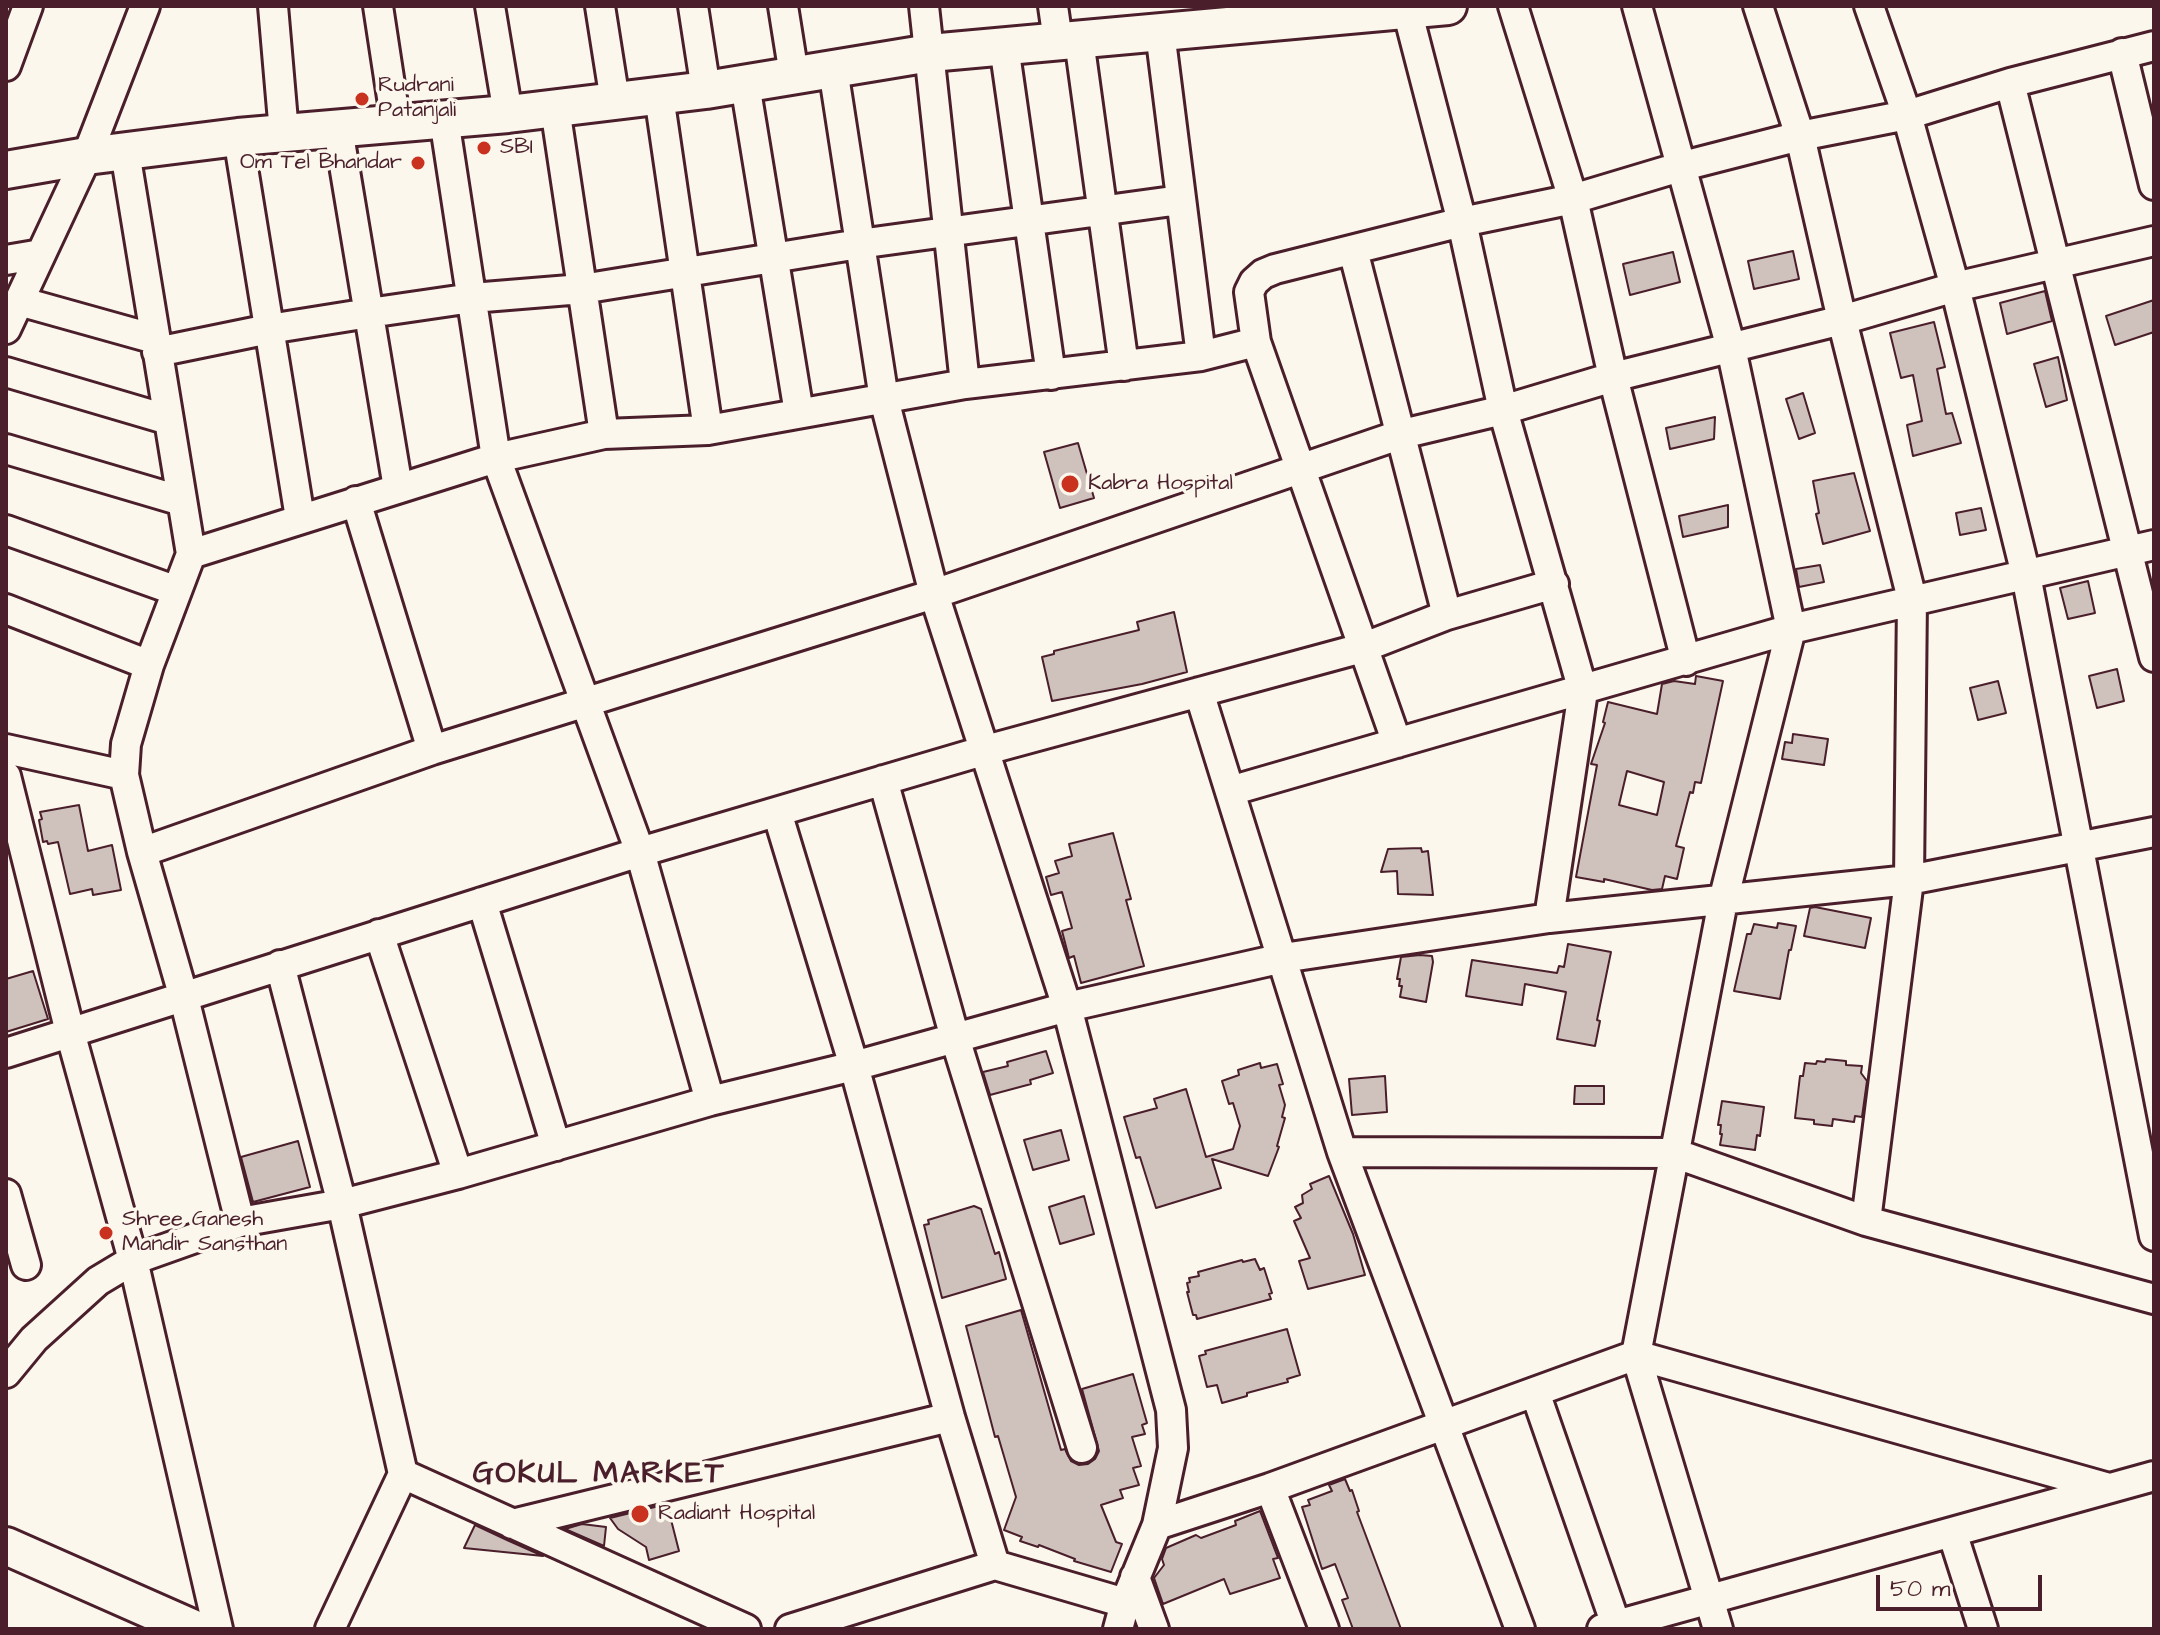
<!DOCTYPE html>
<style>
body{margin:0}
#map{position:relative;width:2160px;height:1635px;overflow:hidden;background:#fbf7ec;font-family:"Architects Daughter",sans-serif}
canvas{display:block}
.frame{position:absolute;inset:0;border:8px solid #4a1f2b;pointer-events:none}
.scale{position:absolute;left:1876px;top:1575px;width:166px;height:36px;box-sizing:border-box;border:4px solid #4a1f2b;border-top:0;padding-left:10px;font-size:24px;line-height:28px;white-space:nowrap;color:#4a1f2b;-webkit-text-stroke:6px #fbf7ec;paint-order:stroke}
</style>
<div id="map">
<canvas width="2160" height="1635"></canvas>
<div class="frame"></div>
<div class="scale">50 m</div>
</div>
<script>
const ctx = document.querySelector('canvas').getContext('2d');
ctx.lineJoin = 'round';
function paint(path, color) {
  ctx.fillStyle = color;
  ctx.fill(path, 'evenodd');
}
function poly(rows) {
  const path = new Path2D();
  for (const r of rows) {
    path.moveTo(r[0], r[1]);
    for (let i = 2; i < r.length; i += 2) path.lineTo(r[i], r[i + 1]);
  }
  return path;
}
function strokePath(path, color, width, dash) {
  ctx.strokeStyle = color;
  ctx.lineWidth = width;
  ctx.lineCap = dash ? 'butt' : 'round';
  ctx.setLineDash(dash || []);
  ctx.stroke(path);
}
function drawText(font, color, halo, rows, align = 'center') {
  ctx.font = font + ' "Architects Daughter",sans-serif';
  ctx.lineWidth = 7;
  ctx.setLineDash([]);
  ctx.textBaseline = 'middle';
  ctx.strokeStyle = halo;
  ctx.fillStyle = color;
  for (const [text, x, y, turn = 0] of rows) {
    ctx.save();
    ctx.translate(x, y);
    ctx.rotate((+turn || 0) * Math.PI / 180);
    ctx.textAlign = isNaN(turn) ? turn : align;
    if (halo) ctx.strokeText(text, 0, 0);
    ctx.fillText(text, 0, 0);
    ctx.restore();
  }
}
const building = poly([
 [1793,251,1799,279,1754,289,1748,261,1793,251],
 [1673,252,1680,282,1630,295,1623,264,1673,252],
 [2045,291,2052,321,2007,334,2000,303,2045,291],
 [2154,300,2154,332,2115,345,2106,316,2154,300],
 [1934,322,1945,367,1937,369,1946,414,1952,413,1961,443,1913,456,1907,425,1922,421,1913,375,1901,378,1890,333,1934,322],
 [2058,357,2067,400,2046,407,2034,364,2058,357],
 [1803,393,1815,433,1799,439,1786,399,1803,393],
 [1715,417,1714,439,1670,449,1666,428,1715,417],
 [1078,443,1094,498,1060,508,1044,452,1078,443],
 [1854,473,1870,531,1823,544,1816,514,1819,513,1813,481,1854,473],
 [1728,505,1728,527,1683,537,1679,516,1728,505],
 [1981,508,1986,530,1960,535,1956,513,1981,508],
 [1820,565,1824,582,1799,587,1796,569,1820,565],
 [2088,581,2095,613,2068,619,2060,588,2088,581],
 [1174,612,1187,672,1142,684,1052,701,1042,657,1054,654,1054,651,1139,630,1137,622,1174,612],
 [2117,669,2124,701,2097,708,2089,676,2117,669],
 [1696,676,1723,681,1701,783,1695,782,1693,793,1690,792,1676,846,1684,848,1677,879,1665,876,1662,889,1652,890,1604,879,1604,882,1576,877,1597,765,1591,764,1605,723,1603,722,1608,702,1657,714,1662,684,1674,681,1695,684,1696,676],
 [1627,771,1664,782,1657,815,1619,805,1627,771],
 [1998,681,2006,713,1978,720,1970,688,1998,681],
 [1793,734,1828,739,1824,765,1782,759,1785,742,1792,743,1793,734],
 [79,805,88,851,112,845,121,890,93,895,92,889,70,894,58,842,48,844,47,841,43,842,39,820,42,819,40,812,79,805],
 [1113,833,1131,899,1126,900,1144,966,1081,983,1074,956,1069,958,1062,931,1072,928,1062,892,1051,895,1046,877,1059,873,1055,861,1072,856,1069,844,1113,833],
 [1421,848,1422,852,1428,851,1433,895,1398,894,1397,871,1381,872,1388,849,1421,848],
 [1815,907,1871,918,1865,948,1804,936,1810,908,1815,907],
 [1778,923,1796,926,1791,950,1789,950,1780,999,1734,991,1747,934,1751,934,1754,924,1777,928,1778,923],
 [1568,944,1611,952,1597,1020,1600,1021,1595,1046,1557,1039,1566,992,1525,984,1522,1005,1466,996,1472,960,1557,973,1559,966,1564,967,1568,944],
 [1420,955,1432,956,1433,962,1426,1002,1400,997,1402,986,1399,986,1400,979,1397,979,1401,957,1420,955],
 [33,971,48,1019,6,1032,6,979,33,971],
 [1046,1051,1053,1073,1030,1080,1031,1084,990,1095,983,1072,1008,1066,1007,1062,1046,1051],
 [1826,1059,1846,1061,1846,1065,1862,1066,1861,1073,1867,1081,1862,1117,1855,1116,1854,1122,1833,1119,1832,1126,1814,1124,1814,1120,1795,1118,1800,1076,1803,1076,1805,1063,1816,1064,1817,1061,1825,1062,1826,1059],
 [1260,1063,1261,1068,1277,1064,1283,1084,1279,1085,1285,1105,1282,1117,1285,1118,1277,1146,1279,1147,1268,1176,1212,1159,1221,1188,1156,1208,1140,1157,1136,1158,1124,1117,1157,1108,1154,1099,1186,1089,1206,1157,1233,1149,1240,1126,1233,1103,1229,1104,1222,1081,1239,1075,1238,1070,1260,1063],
 [1385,1076,1387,1112,1352,1115,1349,1079,1385,1076],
 [1575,1086,1604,1086,1604,1104,1574,1104,1575,1086],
 [1722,1101,1764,1107,1760,1136,1757,1135,1755,1150,1720,1145,1722,1134,1720,1134,1721,1125,1718,1125,1722,1101],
 [1061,1130,1069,1160,1033,1170,1024,1140,1061,1130],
 [298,1141,310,1187,253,1202,241,1157,298,1141],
 [1329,1176,1353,1234,1365,1275,1308,1289,1299,1261,1310,1258,1294,1221,1301,1218,1295,1207,1303,1203,1302,1195,1312,1189,1310,1184,1329,1176],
 [1084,1196,1094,1234,1060,1244,1049,1207,1084,1196],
 [974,1206,981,1209,995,1254,999,1252,1006,1279,942,1298,924,1225,929,1224,928,1220,974,1206],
 [1255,1259,1260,1270,1264,1268,1272,1293,1269,1294,1271,1299,1197,1319,1196,1315,1193,1315,1187,1292,1189,1292,1187,1283,1190,1282,1189,1278,1199,1276,1198,1272,1242,1260,1243,1262,1255,1259],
 [1021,1310,1061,1450,1065,1449,1071,1461,1079,1465,1088,1464,1095,1459,1099,1451,1082,1389,1133,1374,1147,1423,1142,1425,1145,1434,1132,1437,1141,1466,1133,1468,1139,1485,1120,1490,1123,1498,1101,1505,1116,1542,1122,1544,1111,1572,1074,1561,1075,1559,1039,1545,1038,1547,1020,1541,1022,1537,1004,1530,1016,1497,998,1436,995,1437,966,1326,1021,1310],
 [1287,1329,1300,1375,1287,1379,1288,1382,1247,1393,1247,1396,1222,1403,1217,1385,1207,1387,1199,1356,1206,1354,1205,1351,1287,1329],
 [1345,1479,1350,1491,1352,1490,1359,1511,1357,1512,1401,1629,1353,1629,1342,1600,1348,1598,1335,1564,1322,1569,1302,1507,1310,1505,1308,1500,1332,1491,1329,1485,1345,1479],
 [667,1504,679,1551,649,1560,646,1547,618,1529,610,1518,667,1504],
 [1260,1511,1278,1558,1273,1559,1280,1578,1230,1594,1224,1579,1163,1604,1154,1578,1164,1565,1162,1559,1166,1548,1196,1535,1201,1538,1236,1525,1235,1521,1260,1511],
 [582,1524,606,1527,604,1546,565,1529,582,1524],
 [475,1525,507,1540,543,1556,464,1548,475,1525]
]);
paint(building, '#cfc2bc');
strokePath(building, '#4a1f2b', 2);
const minor = poly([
 [273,6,284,133],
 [378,6,396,124],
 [490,6,508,114],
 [600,6,615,101],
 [693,6,706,90],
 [783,6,794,75],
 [924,6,965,384],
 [1053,6,1058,41],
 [1406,6,1462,222,1503,410,1583,691,1549,918],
 [1513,6,1573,199,1613,377,1686,661],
 [1637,6,1731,348,1791,629,1723,901,1636,1355,1718,1629],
 [1758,6,1800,136,1842,320,1912,599,1909,880,1866,1221],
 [1869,6,1907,115,1955,287,2026,575,2154,1236],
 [1160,32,1201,356],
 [1079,40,1124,366],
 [1004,46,1051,375],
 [2122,53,2154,185],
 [6,66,28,6],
 [833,69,884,399,934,594,1067,1007,1171,1410,1173,1448,1157,1525,1125,1603,1118,1629],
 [2010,83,2154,657],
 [745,84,799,413],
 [659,96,708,430],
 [555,108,604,434],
 [444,119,496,458,640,852,710,1101],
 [338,129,398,488],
 [238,137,300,518],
 [125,152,191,554,149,665,126,744,124,775,142,852,184,998,240,1222],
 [1353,250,1447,615],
 [6,260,41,254],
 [19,301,155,339],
 [6,329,87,156,145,6],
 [157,352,269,329,369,313,472,298,582,289,859,244,1180,200],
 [6,372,169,420],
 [6,449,182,501],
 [356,501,432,750],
 [6,530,177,591],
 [191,554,496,458,604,434,708,430,965,384,1201,356,1256,342],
 [6,609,149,665],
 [1199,692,1342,1152,1520,1629],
 [1397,743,1256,342,1249,292,1254,282,1263,274,1275,269,1462,222,1573,199,1683,166,1800,136,1907,115,2010,83,2154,46],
 [6,749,124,775],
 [6,776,70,1032,133,1260,218,1629],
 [883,780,955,1038,1082,1448],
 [1230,791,1791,629,2154,545],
 [777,812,854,1066,950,1417,995,1565],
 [142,852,432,750,934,594,1402,434,1503,410,1613,377,1842,320,1955,287,2154,241],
 [482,902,556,1146],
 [379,934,458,1174],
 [280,965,342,1204,403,1474,330,1629],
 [6,1053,640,852,986,750,1362,648,1447,615,1554,584],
 [1342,1152,1674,1153,1866,1221,2154,1299],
 [6,1194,26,1265],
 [6,1373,34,1339,98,1281,133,1260,240,1222,342,1204,458,1174,710,1101,854,1066,1067,1007,1283,958,1549,918,1909,880,2154,832],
 [1535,1392,1616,1625],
 [403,1474,746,1629],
 [1270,1488,1324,1629],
 [512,1524,950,1417],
 [1157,1525,1270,1488,1636,1355,2109,1488],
 [1952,1532,1983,1629],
 [1135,1577,1154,1629],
 [790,1629,995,1565,1125,1603],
 [1602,1629,2154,1476]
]);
const major = poly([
 [6,170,87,156,238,137,508,114,706,90,930,53,1448,6],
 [6,1546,194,1629]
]);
strokePath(minor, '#4a1f2b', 34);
strokePath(major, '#4a1f2b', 42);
strokePath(minor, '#fbf7ec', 28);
strokePath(major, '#fbf7ec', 36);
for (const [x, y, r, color] of [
 [362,99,8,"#c8321e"],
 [484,148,8,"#c8321e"],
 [418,163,8,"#c8321e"],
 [1070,484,10,"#c8321e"],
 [106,1233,8,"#c8321e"],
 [640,1514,10,"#c8321e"]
]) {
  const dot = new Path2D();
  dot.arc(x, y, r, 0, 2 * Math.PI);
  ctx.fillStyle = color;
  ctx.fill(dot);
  strokePath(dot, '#fbf7ec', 3);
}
drawText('22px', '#4a1f2b', '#fbf7ec', [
 ["Rudrani",378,86],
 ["Patanjali",378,111],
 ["SBI",500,148],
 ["Om Tel Bhandar",402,163,"right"],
 ["Kabra Hospital",1088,484],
 ["Shree Ganesh",122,1220],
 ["Mandir Sansthan",122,1245],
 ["Radiant Hospital",658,1514]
], 'left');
ctx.letterSpacing = '2px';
drawText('bold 30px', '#4a1f2b', '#fbf7ec', [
 ["GOKUL MARKET",599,1476]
]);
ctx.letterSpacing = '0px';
</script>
